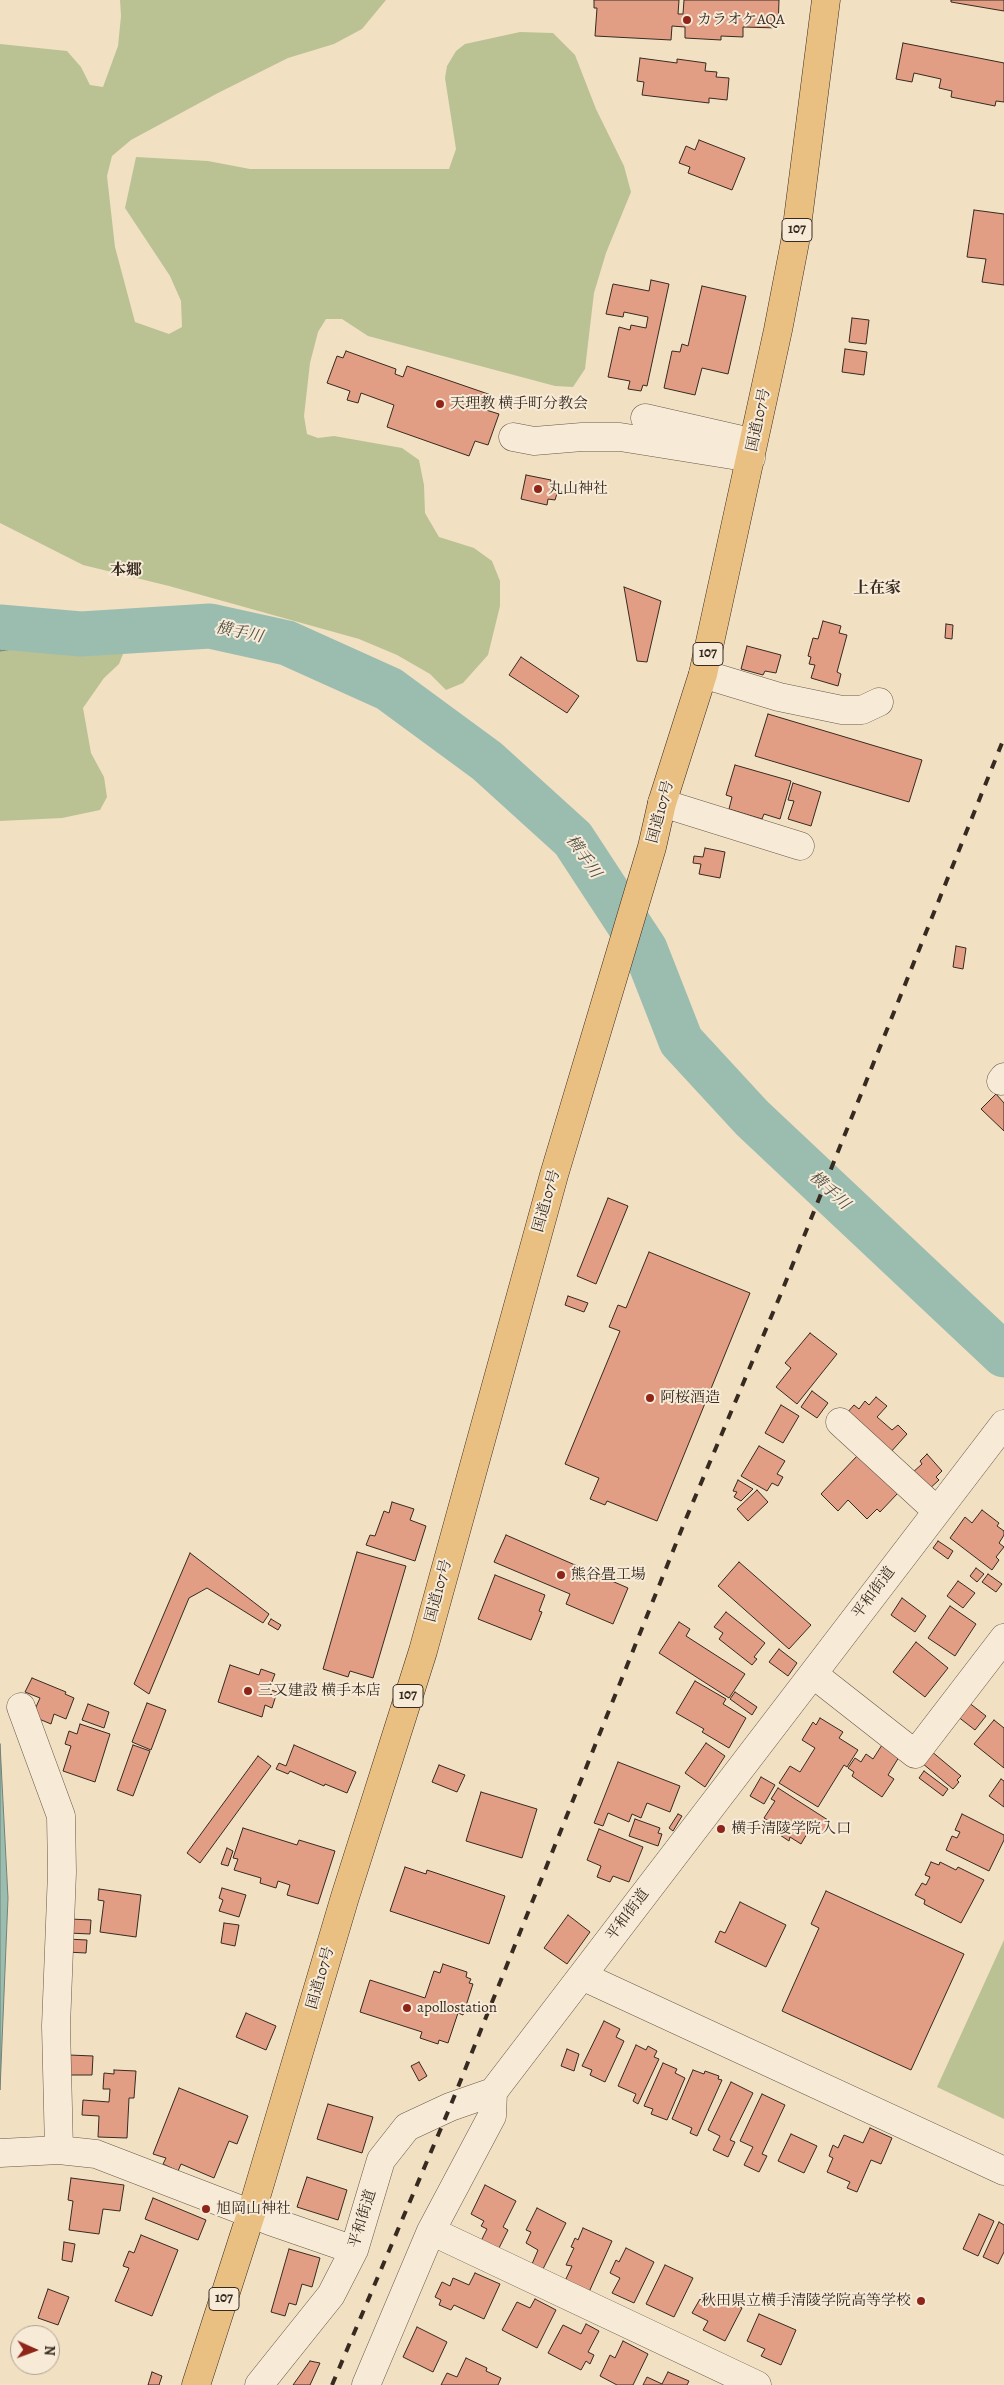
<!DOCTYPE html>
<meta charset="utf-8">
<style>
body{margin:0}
#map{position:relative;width:1004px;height:2385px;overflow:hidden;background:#f2e0c3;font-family:Alegreya,serif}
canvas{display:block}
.north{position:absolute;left:10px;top:2325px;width:50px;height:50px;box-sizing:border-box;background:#f7ebd8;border:1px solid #aa9e8e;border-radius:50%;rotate:92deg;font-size:14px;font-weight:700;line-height:20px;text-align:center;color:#372a20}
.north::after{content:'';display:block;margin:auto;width:18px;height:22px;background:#8f2418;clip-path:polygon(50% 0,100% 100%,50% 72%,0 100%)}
</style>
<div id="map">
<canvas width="1004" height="2385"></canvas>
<div class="north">N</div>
</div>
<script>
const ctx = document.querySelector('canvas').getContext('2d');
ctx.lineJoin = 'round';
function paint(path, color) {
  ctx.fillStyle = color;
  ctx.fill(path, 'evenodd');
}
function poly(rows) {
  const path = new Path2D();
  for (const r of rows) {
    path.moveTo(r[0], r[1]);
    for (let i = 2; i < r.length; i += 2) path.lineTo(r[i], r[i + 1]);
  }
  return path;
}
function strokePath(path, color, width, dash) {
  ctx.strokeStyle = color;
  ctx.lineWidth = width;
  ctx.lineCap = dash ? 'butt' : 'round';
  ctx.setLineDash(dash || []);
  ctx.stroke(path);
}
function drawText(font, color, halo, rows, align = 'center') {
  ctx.font = font + ' Alegreya,"Noto Serif JP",serif';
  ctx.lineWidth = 4;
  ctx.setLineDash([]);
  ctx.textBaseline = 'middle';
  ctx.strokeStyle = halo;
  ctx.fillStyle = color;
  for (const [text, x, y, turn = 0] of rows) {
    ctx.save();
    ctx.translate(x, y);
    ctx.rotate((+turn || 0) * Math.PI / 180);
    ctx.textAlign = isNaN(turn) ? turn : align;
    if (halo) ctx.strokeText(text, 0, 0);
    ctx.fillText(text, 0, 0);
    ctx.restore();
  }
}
paint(poly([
 [120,0,386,0,362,29,334,44,288,58,218,93,131,140,112,156,107,176,115,247,135,322,169,334,182,327,181,301,170,276,125,208,136,157,208,161,250,169,449,169,456,149,445,78,447,66,456,51,465,44,520,32,553,33,575,55,596,109,624,166,631,192,606,253,594,293,585,369,573,387,555,386,368,336,342,319,326,319,318,332,310,363,304,416,307,434,318,438,334,436,402,448,419,460,424,485,425,513,439,537,474,548,492,561,500,581,500,606,488,655,463,683,446,690,430,674,397,655,359,639,169,586,83,565,0,523,0,44,67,51,81,67,90,85,103,87,118,46,121,16],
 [101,646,123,654,119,664,104,678,83,708,91,753,104,777,107,797,100,810,62,818,0,821,0,651,18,648],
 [1004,1940,1004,2119,937,2087]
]), '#bac294');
const water = poly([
 [0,612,14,621,41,622,100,619,101,646,18,648,0,651,0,612],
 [0,1744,8,1898,0,2090,0,1744]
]);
paint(water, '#9bbdb0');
strokePath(water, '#738276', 1);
strokePath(poly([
 [0,627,81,634,210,626,287,643,389,689,487,761,573,839,645,949,681,1041,752,1118,1004,1355]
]), '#9bbdb0', 45);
const building = poly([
 [594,0,679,0,678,14,683,14,684,0,779,0,778,28,743,27,743,37,721,36,721,40,685,38,685,27,672,26,671,40,595,36,597,8,594,8,594,0],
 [951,0,1004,0,1004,11,951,2,951,0],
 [903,43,1004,63,1004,102,996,101,995,106,951,97,952,91,939,88,941,79,914,73,912,82,896,79,903,43],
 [640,58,677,63,677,59,706,63,705,71,717,72,716,77,729,78,727,100,709,98,709,103,642,95,644,82,637,81,640,58],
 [699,140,745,158,732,190,688,173,690,167,679,163,686,146,695,150,699,140],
 [974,210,1004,214,1004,285,982,282,986,259,967,257,974,210],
 [651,280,669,284,647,386,643,385,641,391,628,389,630,381,608,377,619,327,630,330,631,325,646,328,648,317,624,312,623,317,606,314,613,284,649,291,651,280],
 [702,286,746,296,728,374,702,368,695,395,664,388,672,351,680,352,682,344,688,346,702,286],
 [852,318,869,320,866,344,849,342,852,318],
 [845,349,867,352,864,375,842,372,845,349],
 [346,351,396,369,395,374,403,377,407,366,491,395,486,410,499,414,488,445,475,441,469,456,387,427,394,405,361,393,358,403,347,400,350,391,327,383,337,356,343,358,346,351],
 [526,475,551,480,549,488,558,490,555,500,548,499,547,505,521,499,526,475],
 [624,587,661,601,647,662,637,661,624,587],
 [823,621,841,626,839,633,847,635,837,672,841,674,838,686,811,678,815,665,809,664,811,657,808,656,813,638,818,639,823,621],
 [946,624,953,625,952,639,945,638,946,624],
 [747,646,781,655,776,673,765,671,763,675,741,669,747,646],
 [521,657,579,696,567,713,509,675,521,657],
 [768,714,922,760,909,802,755,756,768,714],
 [735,765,791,781,780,819,764,814,762,819,729,809,732,797,726,795,735,765],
 [793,783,821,792,811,826,788,819,794,801,788,800,793,783],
 [705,848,725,852,720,878,699,874,701,864,693,863,694,856,703,857,705,848],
 [956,946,966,948,963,969,953,967,956,946],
 [996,1094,1004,1103,1004,1131,981,1109,996,1094],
 [608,1198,628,1206,596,1284,577,1276,608,1198],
 [649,1252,750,1293,657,1521,607,1501,605,1505,590,1499,599,1478,565,1464,620,1331,609,1327,618,1305,626,1308,649,1252],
 [568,1296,588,1303,584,1312,565,1305,568,1296],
 [810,1333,837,1354,797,1404,776,1387,791,1368,785,1363,810,1333],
 [812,1391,828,1403,817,1418,801,1407,812,1391],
 [876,1397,887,1406,877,1417,892,1430,898,1425,907,1434,889,1454,846,1414,854,1405,859,1409,865,1401,869,1405,876,1397],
 [781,1405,799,1416,783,1443,765,1433,781,1405],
 [759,1446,785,1461,777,1474,783,1477,778,1486,772,1483,767,1491,741,1476,759,1446],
 [927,1454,942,1471,936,1477,939,1480,927,1491,912,1473,922,1464,920,1461,927,1454],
 [858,1455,898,1493,880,1512,877,1509,867,1519,848,1500,838,1511,821,1494,858,1455],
 [738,1480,753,1489,741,1501,734,1497,737,1492,733,1491,738,1480],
 [757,1490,768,1502,748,1521,737,1509,757,1490],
 [392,1502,414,1509,410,1520,426,1526,415,1561,366,1545,370,1535,375,1536,384,1511,389,1513,392,1502],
 [982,1510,999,1523,997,1526,1004,1531,1004,1535,999,1543,1004,1547,996,1557,999,1560,992,1570,950,1538,965,1517,972,1523,982,1510],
 [506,1535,628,1588,613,1624,566,1604,570,1594,494,1562,506,1535],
 [938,1541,953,1551,948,1559,933,1548,938,1541],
 [357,1552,406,1566,373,1678,350,1671,348,1677,323,1669,357,1552],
 [190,1553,269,1614,263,1623,207,1588,189,1598,149,1694,134,1684,190,1553],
 [739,1562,811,1625,789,1649,718,1586,739,1562],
 [976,1568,984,1574,977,1582,970,1576,976,1568],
 [988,1574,1002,1584,996,1592,982,1582,988,1574],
 [495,1575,545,1595,539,1611,542,1612,531,1640,478,1619,495,1575],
 [958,1581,975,1593,963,1608,947,1596,958,1581],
 [902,1598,926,1616,915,1632,891,1615,902,1598],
 [950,1606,976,1624,955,1656,928,1638,950,1606],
 [726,1612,765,1643,754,1657,757,1659,752,1665,719,1639,723,1633,714,1627,726,1612],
 [271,1619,281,1625,278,1630,268,1624,271,1619],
 [679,1622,690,1629,686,1636,745,1674,729,1698,659,1653,679,1622],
 [916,1642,948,1668,925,1697,893,1672,916,1642],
 [779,1649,797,1663,788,1676,769,1662,779,1649],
 [230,1665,259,1675,261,1669,275,1674,269,1689,277,1692,272,1708,265,1705,262,1717,218,1702,230,1665],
 [32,1678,66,1692,65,1694,74,1698,66,1719,54,1714,51,1724,32,1716,40,1698,25,1692,32,1678],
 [695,1681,726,1699,723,1704,746,1718,729,1748,702,1732,704,1729,676,1713,695,1681],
 [735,1692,757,1707,752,1715,730,1699,735,1692],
 [968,1702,986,1716,975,1730,957,1716,968,1702],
 [147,1703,166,1710,151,1750,132,1742,147,1703],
 [88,1704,109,1712,104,1728,82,1720,88,1704],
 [820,1718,843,1732,839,1738,858,1750,847,1767,844,1765,818,1807,779,1783,790,1766,800,1772,815,1748,802,1740,813,1722,816,1725,820,1718],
 [994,1720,1004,1728,1004,1768,974,1744,994,1720],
 [80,1724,110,1734,95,1782,63,1771,71,1746,65,1744,69,1731,77,1734,80,1724],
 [706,1743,725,1756,705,1787,685,1773,706,1743],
 [133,1745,150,1751,133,1796,117,1790,133,1745],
 [294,1745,356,1772,347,1793,325,1784,324,1786,290,1771,288,1774,276,1769,279,1763,286,1766,294,1745],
 [882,1745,899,1757,888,1775,894,1779,882,1797,852,1776,854,1772,848,1768,855,1758,861,1762,866,1754,873,1759,882,1745],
 [931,1751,961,1776,957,1780,959,1782,953,1789,922,1763,931,1751],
 [258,1756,271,1766,200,1863,187,1853,258,1756],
 [618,1762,680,1786,670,1812,647,1803,641,1818,632,1814,629,1822,608,1813,603,1826,594,1823,618,1762],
 [439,1765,465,1775,457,1792,432,1782,439,1765],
 [924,1771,948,1789,943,1796,919,1778,924,1771],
 [761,1777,775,1785,764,1804,750,1796,761,1777],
 [1001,1779,1004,1781,1004,1807,989,1796,1001,1779],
 [778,1788,831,1822,823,1834,811,1827,801,1844,790,1837,789,1841,774,1831,776,1827,764,1818,775,1801,771,1799,778,1788],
 [481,1792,537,1809,522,1858,466,1841,481,1792],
 [678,1814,682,1816,673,1831,669,1828,678,1814],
 [962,1814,1004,1835,1004,1840,989,1871,946,1850,952,1836,957,1838,960,1832,955,1830,962,1814],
 [635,1819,660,1828,658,1833,662,1834,658,1846,629,1836,635,1819],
 [243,1828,297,1845,299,1840,335,1851,318,1904,287,1895,290,1885,278,1881,276,1888,260,1883,261,1878,234,1870,238,1859,233,1858,243,1828],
 [599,1829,643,1847,629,1882,613,1876,610,1882,597,1877,601,1866,587,1860,599,1829],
 [227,1848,233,1851,228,1866,221,1864,227,1848],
 [931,1862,939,1865,940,1862,956,1870,958,1867,984,1880,961,1923,924,1904,925,1900,915,1895,922,1883,926,1885,930,1877,925,1875,931,1862],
 [405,1867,426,1874,427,1870,505,1896,489,1944,390,1911,405,1867],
 [222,1888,246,1895,239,1917,219,1911,223,1900,219,1898,222,1888],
 [99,1889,141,1895,136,1937,100,1932,104,1901,98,1900,99,1889],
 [826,1891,964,1954,911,2070,782,2011,819,1928,811,1924,826,1891],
 [740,1902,786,1925,766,1967,715,1942,720,1931,725,1933,740,1902],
 [568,1915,590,1932,567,1964,544,1948,568,1915],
 [70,1919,91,1920,90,1934,69,1933,70,1919],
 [224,1923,239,1925,235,1946,221,1943,224,1923],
 [67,1939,87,1940,86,1953,66,1952,67,1939],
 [443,1964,467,1972,466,1977,471,1979,469,1983,473,1984,463,2015,458,2013,448,2043,439,2040,438,2044,420,2038,422,2032,360,2012,370,1980,425,1998,434,1971,440,1973,443,1964],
 [246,2013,276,2026,266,2050,236,2037,246,2013],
 [604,2021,620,2029,616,2037,624,2041,605,2082,590,2075,592,2070,582,2066,604,2021],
 [636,2045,646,2050,648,2046,657,2051,654,2057,659,2059,638,2104,633,2101,636,2094,618,2086,636,2045],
 [567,2049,579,2054,574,2071,561,2066,567,2049],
 [69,2055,93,2056,92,2075,68,2075,69,2055],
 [419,2062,427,2076,419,2081,411,2066,419,2062],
 [663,2063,677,2069,675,2073,685,2078,667,2120,651,2114,653,2109,644,2106,663,2063],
 [114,2070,136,2071,134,2098,129,2098,127,2138,98,2137,99,2116,82,2115,83,2100,109,2102,110,2089,103,2089,104,2073,114,2074,114,2070],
 [693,2070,704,2074,705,2071,719,2076,718,2079,722,2080,697,2136,690,2133,692,2128,672,2119,693,2070],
 [731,2082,753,2093,730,2140,735,2142,728,2157,713,2150,720,2136,708,2130,731,2082],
 [179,2088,248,2116,237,2144,229,2141,214,2178,181,2164,178,2171,163,2164,166,2158,153,2154,179,2088],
 [762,2094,785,2105,762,2154,767,2156,759,2172,744,2165,753,2147,740,2141,762,2094],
 [328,2104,373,2117,362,2153,317,2139,328,2104],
 [870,2128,892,2138,881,2164,871,2160,857,2192,847,2188,850,2182,827,2172,833,2158,829,2156,833,2145,838,2148,844,2135,863,2143,870,2128],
 [791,2134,817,2146,804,2173,778,2161,791,2134],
 [307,2177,347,2190,338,2220,297,2207,307,2177],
 [71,2178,124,2185,120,2211,103,2209,99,2234,69,2230,73,2201,68,2200,71,2178],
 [485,2185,516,2201,503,2227,508,2230,498,2250,481,2241,487,2229,481,2226,484,2221,471,2214,485,2185],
 [153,2198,206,2220,198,2240,145,2219,153,2198],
 [537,2208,566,2223,543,2269,532,2264,538,2250,526,2243,531,2232,526,2230,537,2208],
 [979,2214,994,2221,978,2256,963,2249,979,2214],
 [999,2222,1004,2225,1004,2252,998,2264,983,2257,999,2222],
 [583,2228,612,2241,589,2292,565,2281,572,2266,566,2265,574,2248,571,2247,575,2238,578,2240,583,2228],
 [141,2235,178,2250,152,2316,115,2301,129,2268,123,2266,129,2251,134,2253,141,2235],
 [64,2242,75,2244,72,2262,62,2260,64,2242],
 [626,2248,654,2262,634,2303,612,2293,620,2278,610,2273,616,2260,619,2262,626,2248],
 [289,2249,320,2258,312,2287,302,2284,296,2305,289,2303,285,2316,271,2312,289,2249],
 [665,2265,693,2278,674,2317,646,2304,665,2265],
 [475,2273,500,2284,484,2319,454,2305,451,2310,439,2305,441,2300,435,2297,442,2282,450,2286,453,2278,469,2285,475,2273],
 [48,2289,69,2297,58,2325,38,2318,48,2289],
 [711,2293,742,2308,725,2341,703,2330,708,2321,692,2313,700,2299,706,2303,711,2293],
 [535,2299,556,2310,537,2348,502,2330,517,2302,530,2308,535,2299],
 [759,2314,796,2330,781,2365,761,2356,765,2349,747,2341,759,2314],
 [586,2324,599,2331,588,2352,594,2355,590,2364,586,2361,581,2370,548,2353,563,2325,581,2334,586,2324],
 [417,2327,447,2342,433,2372,403,2357,417,2327],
 [623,2341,648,2354,633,2385,617,2385,600,2376,610,2355,615,2358,623,2341],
 [466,2358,487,2368,486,2371,501,2378,498,2385,441,2385,447,2373,457,2377,466,2358],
 [310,2361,320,2363,310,2385,293,2385,310,2361],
 [152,2372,162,2376,159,2385,148,2385,152,2372],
 [668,2372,689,2381,687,2385,643,2385,647,2377,662,2384,668,2372]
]);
paint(building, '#e29e85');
strokePath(building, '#372a20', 1);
const minor = poly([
 [645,418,737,439],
 [513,437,534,441,582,437,620,437,751,458],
 [703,674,779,697,842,710,862,710,879,702],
 [662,803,800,846],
 [1001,1081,1004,1077],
 [840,1422,937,1511],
 [813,1674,915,1754,1004,1638],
 [21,1707,61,1816,62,1872,56,2026,59,2150],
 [582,1976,1004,2171],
 [0,2153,59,2150,96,2154,270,2221,354,2250],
 [431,2231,757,2385],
 [259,2385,331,2295,354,2250,381,2160,407,2127,450,2107,493,2092,1004,1424],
 [366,2385,431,2231,492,2116,493,2092]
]);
const highway = poly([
 [196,2385,251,2214,345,1897,423,1651,554,1175,652,847,662,803,703,674,778,330,795,242,826,0]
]);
strokePath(minor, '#665849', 29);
strokePath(highway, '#372a20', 29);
strokePath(minor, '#f7ebd8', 28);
strokePath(highway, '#e9c082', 28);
strokePath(poly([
 [332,2385,450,2107,685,1521,780,1296,1004,738]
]), '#372a20', 4, [9, 9]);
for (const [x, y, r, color] of [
 [687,20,5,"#8f2418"],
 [440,404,5,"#8f2418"],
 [538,489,5,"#8f2418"],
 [650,1398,5,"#8f2418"],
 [561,1575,5,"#8f2418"],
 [248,1691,5,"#8f2418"],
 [721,1829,5,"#8f2418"],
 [407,2008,5,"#8f2418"],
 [206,2209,5,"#8f2418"],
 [921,2301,5,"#8f2418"]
]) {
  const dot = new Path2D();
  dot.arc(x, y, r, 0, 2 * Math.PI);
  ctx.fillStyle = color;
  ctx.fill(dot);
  strokePath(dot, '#f7ebd8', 2);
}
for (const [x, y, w] of [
 [797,230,30],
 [708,654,30],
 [408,1696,30],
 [224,2299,30]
]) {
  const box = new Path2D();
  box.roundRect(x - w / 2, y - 11.5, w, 23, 4);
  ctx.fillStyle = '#f7ebd8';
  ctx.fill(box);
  strokePath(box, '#372a20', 1);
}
drawText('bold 14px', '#372a20', null, [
 ["107",797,230],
 ["107",708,654],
 ["107",408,1696],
 ["107",224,2299]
]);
drawText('15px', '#372a20', '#f7ebd8', [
 ["カラオケAQA",697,20],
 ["天理教 横手町分教会",450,404],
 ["丸山神社",548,489],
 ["阿桜酒造",660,1398],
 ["熊谷畳工場",571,1575],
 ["三又建設 横手本店",258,1691],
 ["横手清陵学院入口",731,1829],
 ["apollostation",417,2008],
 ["旭岡山神社",216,2209],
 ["秋田県立横手清陵学院高等学校",911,2301,"right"]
], 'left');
drawText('15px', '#372a20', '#f7ebd8', [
 ["国道107号",759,420,-78],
 ["国道107号",661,812,-75],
 ["国道107号",547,1201,-74],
 ["国道107号",439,1591,-75],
 ["平和街道",874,1593,-53],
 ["平和街道",628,1915,-53],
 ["国道107号",321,1978,-74],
 ["平和街道",363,2219,-73]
]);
drawText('bold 16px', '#372a20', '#f7ebd8', [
 ["本郷",126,571],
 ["上在家",877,589]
]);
drawText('italic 16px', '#504f44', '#f7ebd8', [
 ["横手川",239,633,12],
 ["横手川",583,857,55],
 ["横手川",829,1191,43]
]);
</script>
